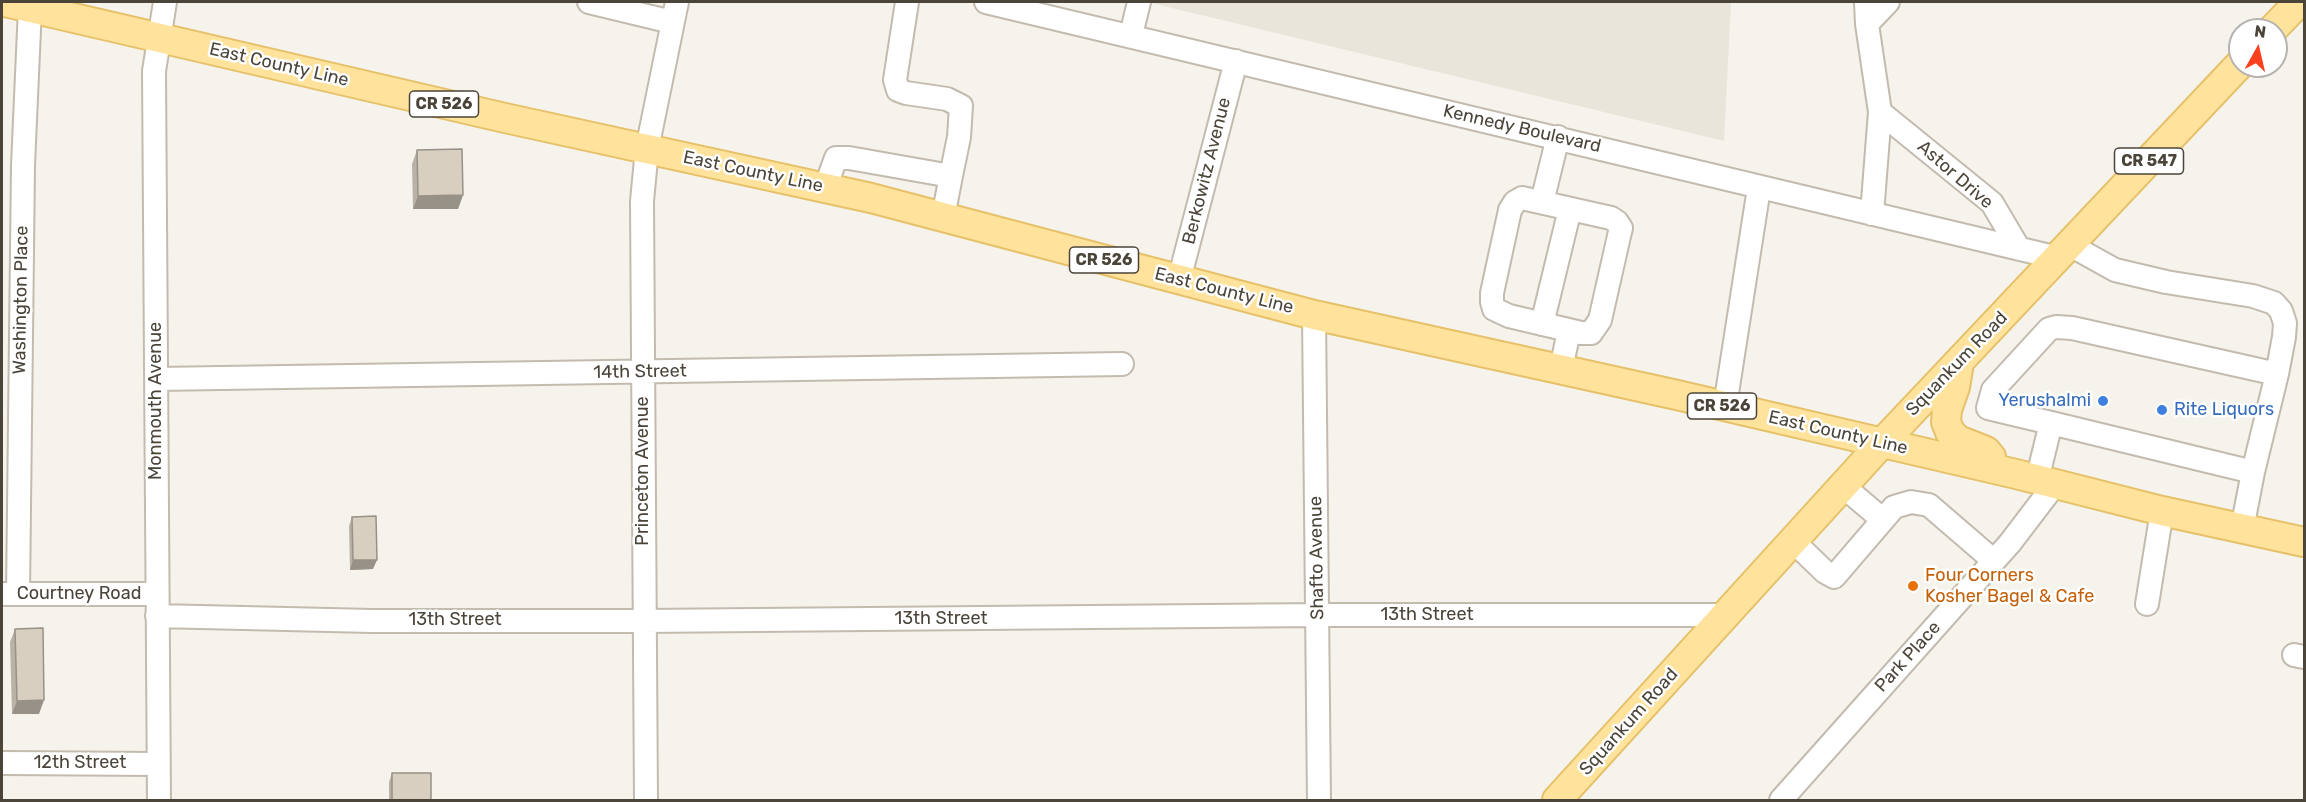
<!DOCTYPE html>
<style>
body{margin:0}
#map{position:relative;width:2306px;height:802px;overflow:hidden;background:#f6f3ec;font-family:Rubik,sans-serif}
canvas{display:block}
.frame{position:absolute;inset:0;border:3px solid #4b4439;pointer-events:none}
.north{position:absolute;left:2228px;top:18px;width:60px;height:60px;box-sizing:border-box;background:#fff;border:2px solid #b7b4b0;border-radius:50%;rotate:8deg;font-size:16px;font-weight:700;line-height:24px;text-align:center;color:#4b4439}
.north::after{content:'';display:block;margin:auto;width:21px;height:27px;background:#fc3f1d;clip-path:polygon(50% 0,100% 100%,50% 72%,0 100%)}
</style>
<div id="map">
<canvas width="2306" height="802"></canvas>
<div class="frame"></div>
<div class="north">N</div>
</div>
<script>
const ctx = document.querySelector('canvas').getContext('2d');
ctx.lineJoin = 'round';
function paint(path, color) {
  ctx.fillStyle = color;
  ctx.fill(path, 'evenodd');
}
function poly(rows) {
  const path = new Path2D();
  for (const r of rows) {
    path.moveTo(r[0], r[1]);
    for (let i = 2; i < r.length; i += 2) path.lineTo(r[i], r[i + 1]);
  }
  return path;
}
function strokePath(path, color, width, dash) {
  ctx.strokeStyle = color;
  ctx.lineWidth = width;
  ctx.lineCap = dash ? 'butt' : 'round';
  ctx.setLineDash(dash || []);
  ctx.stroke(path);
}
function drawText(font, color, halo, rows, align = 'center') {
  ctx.font = font + ' Rubik,sans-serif';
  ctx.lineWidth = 5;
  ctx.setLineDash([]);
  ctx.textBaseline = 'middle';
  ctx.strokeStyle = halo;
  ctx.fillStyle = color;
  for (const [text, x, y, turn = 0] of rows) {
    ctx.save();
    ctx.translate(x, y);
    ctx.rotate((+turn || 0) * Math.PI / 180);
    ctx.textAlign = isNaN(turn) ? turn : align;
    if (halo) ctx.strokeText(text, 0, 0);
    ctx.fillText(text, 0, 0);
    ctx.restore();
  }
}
paint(poly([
 [1147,2,1731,2,1724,141]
]), '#eae5da');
const minor = poly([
 [589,2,672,22],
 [986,2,2058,258],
 [1866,2,1867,24,1880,112,1872,214],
 [1867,24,1888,2],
 [1131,35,1139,2],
 [1880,112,1992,203,2018,247],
 [825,188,836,158,849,158,951,176,959,137,961,106,947,99,906,93,898,90,895,80,907,2],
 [1522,198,1611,218,1617,222,1621,228,1619,236,1600,320,1591,333,1581,333,1509,316,1494,309,1492,302,1492,293,1510,210,1515,202,1522,198],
 [1542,202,1558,137],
 [943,217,951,176],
 [2070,245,2115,270,2166,282,2253,296,2274,303,2281,311,2285,323,2284,337,2277,374],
 [1179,280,1236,61],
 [1314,315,1319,800],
 [1542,324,1570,209],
 [1561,369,1569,331],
 [157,379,1122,364],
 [1725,406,1759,188],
 [2051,423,1988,408,1993,390,2049,329,2056,327,2072,328,2277,374,2253,472],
 [2037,480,2051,423,2253,472,2242,529],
 [1843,486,1883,520],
 [1793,541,1825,572,1834,577,1894,507,1911,502,1929,505,1994,561],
 [2,594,156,594],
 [18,594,23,165,30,7],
 [2147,604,2162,511],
 [157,616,372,621,644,621,1318,615,1726,615],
 [2294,655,2304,657],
 [2,763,158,764],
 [159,800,154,71,165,2],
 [646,800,642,201,647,149,677,2],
 [1781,800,2010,543,2055,484]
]);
const major = poly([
 [5,2,505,118,871,198,1314,315,1677,395,2016,474,2162,511,2304,542],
 [2272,30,2299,2],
 [1959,363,1955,387,1947,410,1946,422,1950,432,1958,440,1986,451,1991,457],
 [1557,800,1882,443,2240,64]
]);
strokePath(minor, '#c2bbae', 26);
strokePath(major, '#e6c16a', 32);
strokePath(minor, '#fff', 22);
strokePath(major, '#ffe39c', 28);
paint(poly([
 [417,150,463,195,458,209,413,209,412,164],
 [352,517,373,569,350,570,349,526],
 [15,629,39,714,12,714,10,642],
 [392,773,431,801,389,801,389,782]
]), '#bab2a6');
paint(poly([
 [463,195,458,209,413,209,418,196],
 [353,560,377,560,373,569,350,570],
 [44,700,39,714,12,714,17,701]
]), '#979187');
const building = poly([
 [462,149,463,195,418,196,417,150,462,149],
 [376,516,377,560,353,560,352,517,376,516],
 [43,628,44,700,17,701,15,629,43,628],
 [392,773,431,773,431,801,392,801,392,773]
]);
paint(building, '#d8cfc1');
strokePath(building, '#979187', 1.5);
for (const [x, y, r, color] of [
 [2103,401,6,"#3f7fe0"],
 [2162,410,6,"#3f7fe0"],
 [1913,586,6,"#e8710a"]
]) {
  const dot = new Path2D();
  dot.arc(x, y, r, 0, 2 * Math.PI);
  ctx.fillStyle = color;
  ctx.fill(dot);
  strokePath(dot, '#fff', 2);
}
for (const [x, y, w] of [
 [444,104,69],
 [2149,161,69],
 [1104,260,69],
 [1722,406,69]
]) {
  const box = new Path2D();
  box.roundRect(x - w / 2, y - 13, w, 26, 4.5);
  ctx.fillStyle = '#fff';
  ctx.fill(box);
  strokePath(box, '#4b4439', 1.5);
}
drawText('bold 16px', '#4b4439', null, [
 ["CR 526",444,104],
 ["CR 547",2149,161],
 ["CR 526",1104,260],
 ["CR 526",1722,406]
]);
drawText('18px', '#4b4439', '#fff', [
 ["East County Line",279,65,13],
 ["Kennedy Boulevard",1522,129,13],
 ["Berkowitz Avenue",1207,171,-76],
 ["East County Line",753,172,12],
 ["Astor Drive",1955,175,41],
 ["East County Line",1224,291,14],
 ["Washington Place",21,300,-89],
 ["Squankum Road",1957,364,-46],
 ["14th Street",640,372,-1],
 ["Monmouth Avenue",156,401,-90],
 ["East County Line",1838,433,13],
 ["Princeton Avenue",643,471,-90],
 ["Shafto Avenue",1317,558,-91],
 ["Courtney Road",79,594],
 ["13th Street",1427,615],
 ["13th Street",941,619],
 ["13th Street",455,620],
 ["Park Place",1908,657,-48],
 ["Squankum Road",1629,722,-48],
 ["12th Street",80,763]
]);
drawText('18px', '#366cbe', '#fff', [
 ["Yerushalmi",2091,401],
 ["Rite Liquors",2174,410,"left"]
], 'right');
drawText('18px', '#c56008', '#fff', [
 ["Four Corners",1925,576],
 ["Kosher Bagel & Cafe",1925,597]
], 'left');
</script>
